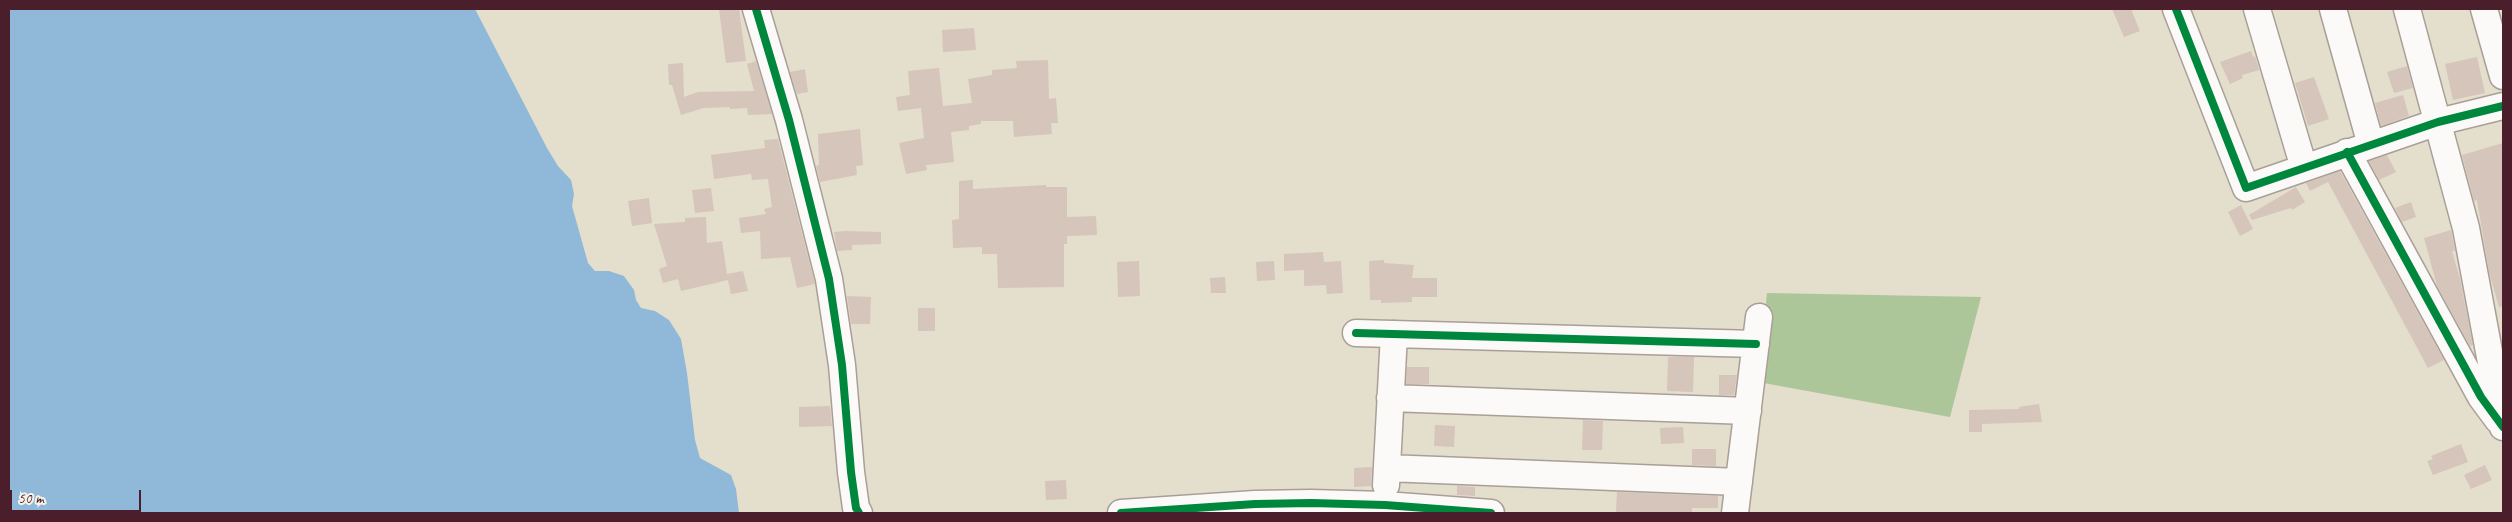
<!DOCTYPE html>
<style>
body{margin:0}
#map{position:relative;width:2512px;height:522px;overflow:hidden;background:#e4decd;font-family:Caveat,sans-serif}
canvas{display:block}
.frame{position:absolute;inset:0;border:10px solid #4a1f2b;pointer-events:none}
.scale{position:absolute;left:10px;top:490px;width:131px;height:22px;box-sizing:border-box;border:2px solid #4a1f2b;border-top:0;padding-left:6px;font-size:15px;line-height:18px;white-space:nowrap;color:#4a1f2b;-webkit-text-stroke:4px #f7f3e8;paint-order:stroke}
</style>
<div id="map">
<canvas width="2512" height="522"></canvas>
<div class="frame"></div>
<div class="scale">50 m</div>
</div>
<script>
const ctx = document.querySelector('canvas').getContext('2d');
ctx.lineJoin = 'round';
function paint(path, color) {
  ctx.fillStyle = color;
  ctx.fill(path, 'evenodd');
}
function poly(rows) {
  const path = new Path2D();
  for (const r of rows) {
    path.moveTo(r[0], r[1]);
    for (let i = 2; i < r.length; i += 2) path.lineTo(r[i], r[i + 1]);
  }
  return path;
}
function strokePath(path, color, width, dash) {
  ctx.strokeStyle = color;
  ctx.lineWidth = width;
  ctx.lineCap = dash ? 'butt' : 'round';
  ctx.setLineDash(dash || []);
  ctx.stroke(path);
}
paint(poly([
 [1767,293,1981,297,1950,417,1758,382]
]), '#acc699');
paint(poly([
 [9,9,475,9,547,148,558,166,571,180,574,194,572,206,588,263,595,271,609,271,624,276,634,290,636,300,641,308,655,311,669,320,681,339,687,373,695,440,700,458,731,475,736,489,739,513,9,513]
]), '#90b9d9');
paint(poly([
 [719,9,739,9,746,61,726,63],
 [2112,9,2131,9,2140,31,2124,37],
 [974,28,976,50,943,52,942,30],
 [2251,51,2253,57,2255,56,2259,70,2242,75,2243,78,2230,84,2220,62],
 [2477,57,2485,93,2453,100,2445,64],
 [1048,60,1049,99,1056,98,1058,123,1051,123,1052,134,1014,137,1013,121,981,121,981,124,969,126,969,130,951,132,954,162,926,165,927,170,906,174,899,143,924,138,921,108,898,111,896,97,910,95,908,71,939,68,943,106,972,103,968,79,992,75,992,70,1017,68,1016,61],
 [756,61,772,114,748,115,747,108,730,109,730,107,703,108,681,115,672,85,669,85,668,64,683,63,684,97,698,92,754,91,747,64],
 [2407,66,2413,88,2394,93,2387,72],
 [805,69,808,92,797,94,790,72],
 [2314,77,2329,119,2308,126,2295,83],
 [2403,95,2409,116,2381,126,2375,103],
 [860,129,863,165,856,166,857,175,820,182,816,166,819,165,818,134],
 [778,139,815,284,797,288,790,257,761,259,760,231,741,233,739,218,766,214,764,209,772,207,768,179,752,180,751,174,714,179,711,155,765,148,764,140],
 [2503,143,2503,306,2499,307,2489,272,2477,200,2474,201,2462,155],
 [2387,155,2396,172,2379,180,2369,161],
 [2340,171,2444,360,2428,368,2328,182,2310,191,2306,183],
 [973,180,973,189,1046,185,1046,187,1067,187,1067,217,1096,216,1097,235,1067,236,1067,244,1064,244,1064,287,998,288,997,254,982,254,982,247,953,248,952,220,959,219,959,181],
 [2296,187,2305,202,2292,210,2291,208,2252,220,2249,215],
 [711,188,714,211,695,213,692,190],
 [649,198,652,223,632,226,628,201],
 [2411,202,2416,217,2402,222,2395,208],
 [2241,205,2253,229,2240,236,2228,212],
 [706,217,707,243,722,241,727,274,743,271,748,291,731,294,728,280,681,291,678,279,663,283,659,269,667,266,654,224,685,222,685,218],
 [2451,230,2455,251,2452,251,2460,279,2473,345,2470,346,2437,286,2424,238],
 [845,231,881,232,881,244,852,245,852,250,837,251,834,232],
 [1323,252,1324,262,1341,261,1343,293,1327,294,1326,285,1304,286,1304,270,1284,271,1284,254],
 [1384,260,1384,263,1414,265,1412,278,1437,278,1437,297,1412,297,1412,302,1381,303,1381,300,1370,300,1369,261],
 [1139,261,1140,296,1118,297,1117,262],
 [1274,261,1275,280,1257,281,1256,262],
 [1225,277,1226,293,1211,293,1210,278],
 [847,296,871,297,870,324,851,324],
 [918,308,935,308,935,331,918,331],
 [1668,357,1694,357,1693,392,1667,391],
 [1407,367,1429,367,1429,384,1406,384],
 [1719,375,1737,375,1734,395,1719,395],
 [2039,404,2042,422,1982,424,1982,432,1969,432,1969,410,2019,409,2019,407],
 [830,406,832,426,799,427,799,407],
 [1583,420,1603,421,1602,450,1582,450],
 [1435,425,1455,426,1454,447,1434,446],
 [1683,427,1684,443,1661,444,1660,428],
 [2461,444,2468,462,2433,475,2427,461,2433,459,2431,456],
 [1692,449,1716,449,1716,466,1692,465],
 [2485,465,2492,480,2471,489,2464,475],
 [1372,467,1371,486,1354,487,1354,468],
 [1066,480,1067,499,1046,500,1045,481],
 [1457,486,1475,487,1475,496,1457,495],
 [1617,492,1718,496,1718,508,1692,508,1692,513,1616,513]
]), '#d6c5ba');
const minor = poly([
 [756,9,789,120,829,279,842,365,851,472,856,508,859,513],
 [2176,9,2246,188,2438,122,2503,106],
 [2257,9,2304,168],
 [2333,9,2371,145],
 [2407,9,2466,228,2503,427],
 [2484,9,2503,76],
 [2347,152,2481,397,2498,420],
 [1356,333,1756,344],
 [1390,398,1748,411],
 [1387,468,1739,482],
 [1386,485,1394,334],
 [1121,513,1255,504,1311,503,1385,505,1491,513],
 [1735,513,1759,317]
]);
strokePath(minor, '#a99f97', 29);
strokePath(minor, '#fbfaf8', 26);
strokePath(poly([
 [756,9,789,120,829,279,842,365,851,472,856,508,859,513],
 [2176,9,2246,188,2438,122,2503,106],
 [2347,152,2481,397,2503,427],
 [1356,333,1756,344],
 [1121,513,1255,504,1311,503,1385,505,1491,513]
]), '#00873e', 8);
</script>
